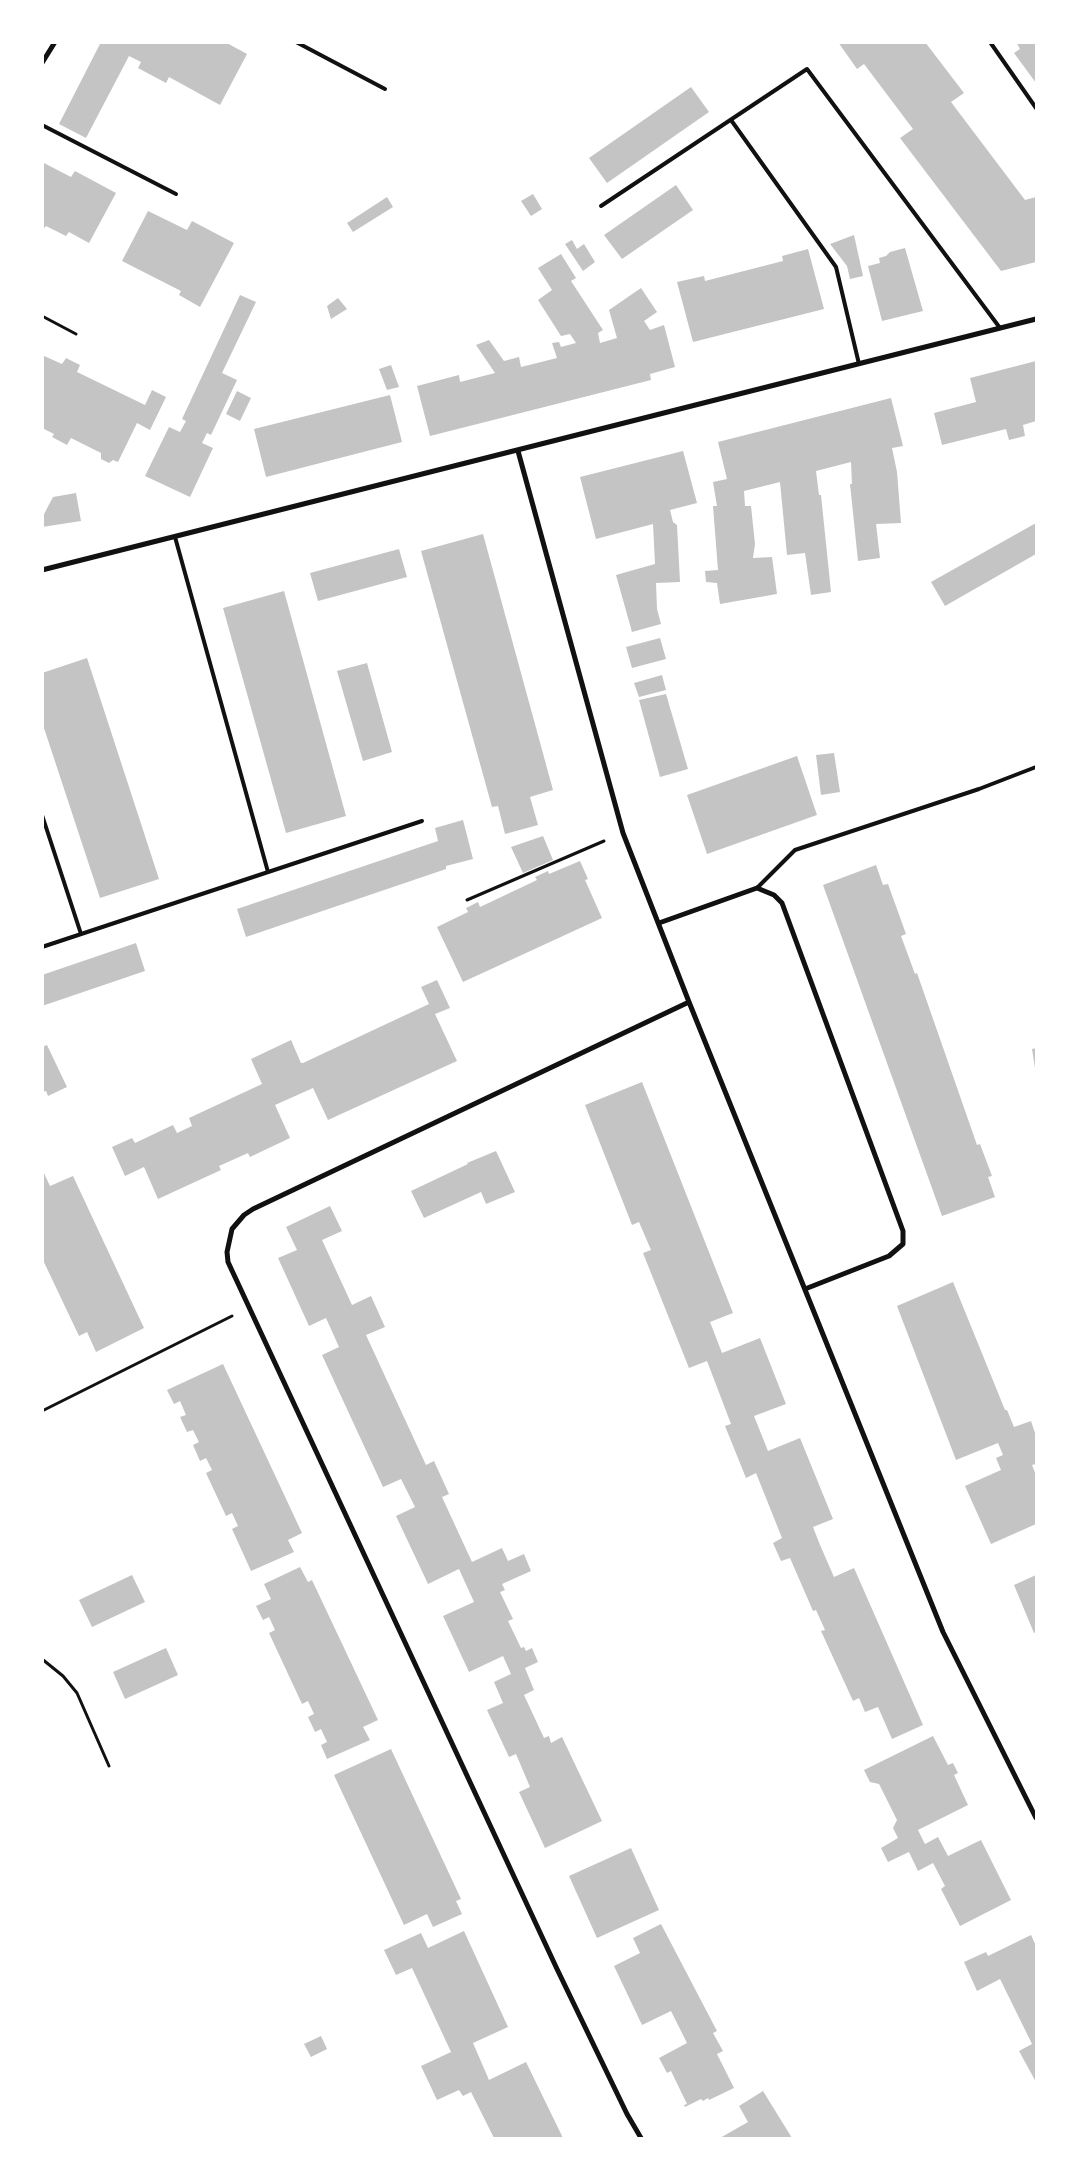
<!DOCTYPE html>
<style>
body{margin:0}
#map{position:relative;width:1079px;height:2181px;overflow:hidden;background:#fff;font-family:"Fira Sans Condensed",sans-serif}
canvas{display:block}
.frame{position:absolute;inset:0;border:44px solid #fff;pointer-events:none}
</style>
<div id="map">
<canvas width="1079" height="2181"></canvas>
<div class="frame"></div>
</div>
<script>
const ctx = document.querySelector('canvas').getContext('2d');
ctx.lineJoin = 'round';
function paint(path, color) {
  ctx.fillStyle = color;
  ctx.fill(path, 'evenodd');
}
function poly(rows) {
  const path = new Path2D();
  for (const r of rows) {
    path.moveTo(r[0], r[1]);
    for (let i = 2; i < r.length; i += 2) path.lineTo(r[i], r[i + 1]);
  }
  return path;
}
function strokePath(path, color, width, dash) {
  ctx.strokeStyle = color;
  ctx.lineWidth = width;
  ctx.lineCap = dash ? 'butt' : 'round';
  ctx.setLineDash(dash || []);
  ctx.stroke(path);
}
paint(poly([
 [101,42,225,42,247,54,220,105,169,77,166,83,138,68,141,62,129,56,86,138,59,124],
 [838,42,925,42,964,93,951,102,1025,200,1036,197,1036,262,1001,271,900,138,913,129,864,64,857,69],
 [1016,42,1036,42,1036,83,1014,53,1020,49],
 [691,87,709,112,607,183,589,158],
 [42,162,71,177,75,171,116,193,89,243,69,232,66,236,46,226,42,231],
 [676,185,693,210,622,259,604,235],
 [533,194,542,209,531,216,521,201],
 [387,197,393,207,353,232,347,223],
 [148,211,187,230,192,221,234,243,200,307,179,295,181,291,122,261],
 [854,235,863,276,850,279,847,266,830,244],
 [572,240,577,249,584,244,595,262,583,271,565,244],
 [905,248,923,311,882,321,868,266,880,263,879,258,886,256,890,252],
 [808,249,824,309,693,342,677,282,704,276,705,281,783,261,782,256],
 [561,254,576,278,571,281,603,330,598,333,600,343,617,338,609,310,641,288,657,312,644,321,650,330,664,325,675,367,650,374,651,380,430,436,417,386,459,375,460,382,495,373,476,345,489,340,504,361,519,357,521,367,557,358,552,343,559,342,561,347,576,343,570,334,561,336,538,300,552,290,538,268],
 [240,295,256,302,222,373,237,380,211,435,207,433,202,443,213,448,190,497,145,476,169,427,180,432,186,421,182,419],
 [338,298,347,309,331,319,327,306],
 [42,355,62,364,66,358,80,365,77,372,145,405,152,390,166,397,150,430,137,423,118,462,113,460,109,463,101,459,101,453,71,438,67,445,52,437,54,434,42,428],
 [1036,361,1036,421,1023,425,1025,436,1009,440,1006,429,942,445,934,413,976,402,970,378],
 [391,365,399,387,387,390,379,369],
 [237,391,251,398,240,421,226,414],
 [390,395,402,442,266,477,254,429],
 [891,398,903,446,892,448,897,472,901,523,876,524,880,558,858,561,850,484,852,484,851,462,816,471,819,495,821,495,831,592,811,595,805,553,787,555,780,482,744,491,745,506,751,506,755,544,753,558,772,557,777,594,720,604,717,583,706,582,705,571,718,570,713,506,717,506,713,482,727,479,718,442],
 [683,451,697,503,670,510,673,522,677,525,680,582,656,583,657,609,661,624,632,632,616,575,655,564,653,524,596,539,580,477],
 [76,493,81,521,42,527,42,518,53,497],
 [1036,523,1036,554,945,606,931,582],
 [483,534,553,790,530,797,538,825,505,834,498,806,492,807,421,551],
 [399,549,407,577,318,601,310,573],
 [284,591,346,816,286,833,223,608],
 [660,638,666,659,632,668,626,647],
 [87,658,159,879,100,898,42,722,42,673],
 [367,663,392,752,363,761,337,671],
 [662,675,666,690,639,697,634,683],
 [666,694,688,769,660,777,639,700],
 [834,753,840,792,821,795,816,755],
 [797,756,817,815,707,854,687,795],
 [463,820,473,859,446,866,446,869,246,937,237,909,438,841,435,828],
 [543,836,553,860,523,873,511,847],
 [580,861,588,879,585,880,602,918,463,982,437,927,468,912,466,908,478,902,480,907,537,880,535,877,548,871,549,874],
 [876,865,883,885,888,884,906,934,901,936,915,974,917,973,977,1145,980,1144,992,1176,988,1177,995,1197,942,1216,823,885],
 [136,943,145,971,42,1006,42,975],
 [437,980,450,1008,435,1014,457,1061,328,1120,313,1088,275,1105,290,1138,250,1157,248,1153,219,1166,221,1170,158,1199,144,1167,125,1176,112,1147,132,1138,135,1143,173,1125,177,1133,192,1126,189,1118,262,1084,251,1059,291,1040,301,1063,303,1063,429,1004,421,987],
 [47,1045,67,1087,48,1096,46,1091,42,1092,42,1047],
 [1036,1048,1036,1068,1035,1068,1032,1049],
 [642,1082,733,1313,710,1322,722,1353,760,1338,786,1404,754,1416,768,1451,800,1438,833,1519,813,1527,820,1545,834,1577,854,1568,923,1725,892,1739,878,1707,865,1712,859,1698,853,1701,821,1631,825,1630,816,1610,813,1611,790,1558,781,1561,773,1543,782,1538,756,1473,746,1478,725,1426,731,1424,707,1361,689,1368,643,1253,651,1250,639,1222,632,1225,585,1105],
 [496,1151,515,1192,486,1204,481,1192,424,1218,411,1191,468,1164,467,1163],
 [42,1169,50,1186,73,1176,144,1328,96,1352,87,1332,79,1336,42,1258],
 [330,1206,342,1231,322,1240,352,1305,371,1296,385,1327,366,1335,426,1465,434,1461,449,1494,442,1497,472,1562,502,1548,508,1561,524,1554,531,1571,502,1584,505,1590,500,1592,513,1619,508,1621,521,1648,524,1647,526,1651,532,1648,538,1662,525,1668,534,1690,524,1695,544,1738,549,1736,551,1743,562,1737,602,1821,545,1848,519,1792,530,1787,516,1754,509,1757,487,1710,503,1703,494,1682,511,1674,503,1656,469,1672,443,1616,474,1602,459,1569,428,1584,396,1516,415,1507,401,1479,383,1487,322,1355,339,1347,326,1318,309,1326,278,1258,297,1250,286,1227],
 [953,1282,1005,1410,1007,1410,1014,1427,1031,1421,1036,1436,1036,1464,1032,1465,1036,1475,1036,1524,991,1544,965,1486,1001,1470,996,1458,1003,1455,998,1443,956,1460,897,1306],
 [223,1364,302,1533,288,1540,294,1552,251,1571,232,1529,238,1526,232,1513,226,1516,206,1473,212,1470,206,1458,200,1461,193,1445,199,1442,193,1430,187,1432,180,1417,186,1415,180,1401,174,1404,167,1390],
 [300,1567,308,1582,312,1580,378,1720,363,1727,370,1740,327,1759,321,1745,327,1742,321,1729,315,1732,308,1717,314,1714,308,1701,302,1704,269,1633,275,1630,269,1617,263,1620,256,1606,271,1599,264,1584],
 [132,1575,145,1602,92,1627,79,1600],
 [1036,1575,1036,1632,1034,1633,1014,1585],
 [166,1648,178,1675,125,1699,113,1672],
 [933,1736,948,1765,953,1763,958,1773,954,1775,968,1805,918,1830,925,1844,938,1837,948,1856,981,1840,1011,1900,960,1926,941,1889,945,1886,933,1863,918,1871,909,1852,888,1862,881,1848,898,1838,893,1828,897,1820,879,1784,870,1782,864,1770],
 [391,1749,461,1899,456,1901,462,1914,433,1927,427,1914,404,1925,334,1775],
 [631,1848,659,1910,597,1938,569,1876],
 [661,1924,717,2031,713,2033,723,2051,717,2054,734,2088,709,2100,708,2098,703,2101,701,2099,685,2107,684,2105,687,2104,671,2071,667,2073,659,2058,687,2043,671,2011,642,2025,614,1966,640,1953,633,1938],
 [464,1931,508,2027,473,2043,489,2080,526,2062,563,2138,494,2138,471,2092,463,2096,459,2090,437,2100,421,2066,451,2052,412,1968,396,1975,384,1950,421,1933,428,1948],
 [1031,1935,1036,1946,1036,2082,1019,2051,1032,2044,1000,1979,977,1991,964,1962,986,1952,988,1956],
 [321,2036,327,2049,311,2057,304,2044],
 [763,2091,792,2138,720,2138,748,2122,739,2106]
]), '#c4c4c4');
strokePath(poly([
 [42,316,76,334],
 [467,900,604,841],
 [42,1411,232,1316],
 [42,1659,63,1676,77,1693,109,1766]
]), '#111', 3);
strokePath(poly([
 [296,42,385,89],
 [990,42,1036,108],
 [731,120,836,267,859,364],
 [42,125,176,194],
 [601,206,807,69,1000,328],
 [175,537,268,872],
 [42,815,81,934],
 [757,888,795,850,979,789,1036,767],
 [42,947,422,821]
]), '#111', 4);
strokePath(poly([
 [42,63,55,42],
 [518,451,623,833,689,1002,943,1632,1036,1818],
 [42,570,1036,319],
 [659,923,757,888,774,895,782,903,903,1231,903,1244,889,1256,805,1289],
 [641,2138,627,2114,557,1969,228,1262,227,1252,232,1229,244,1215,253,1209,689,1002]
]), '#111', 5);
</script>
